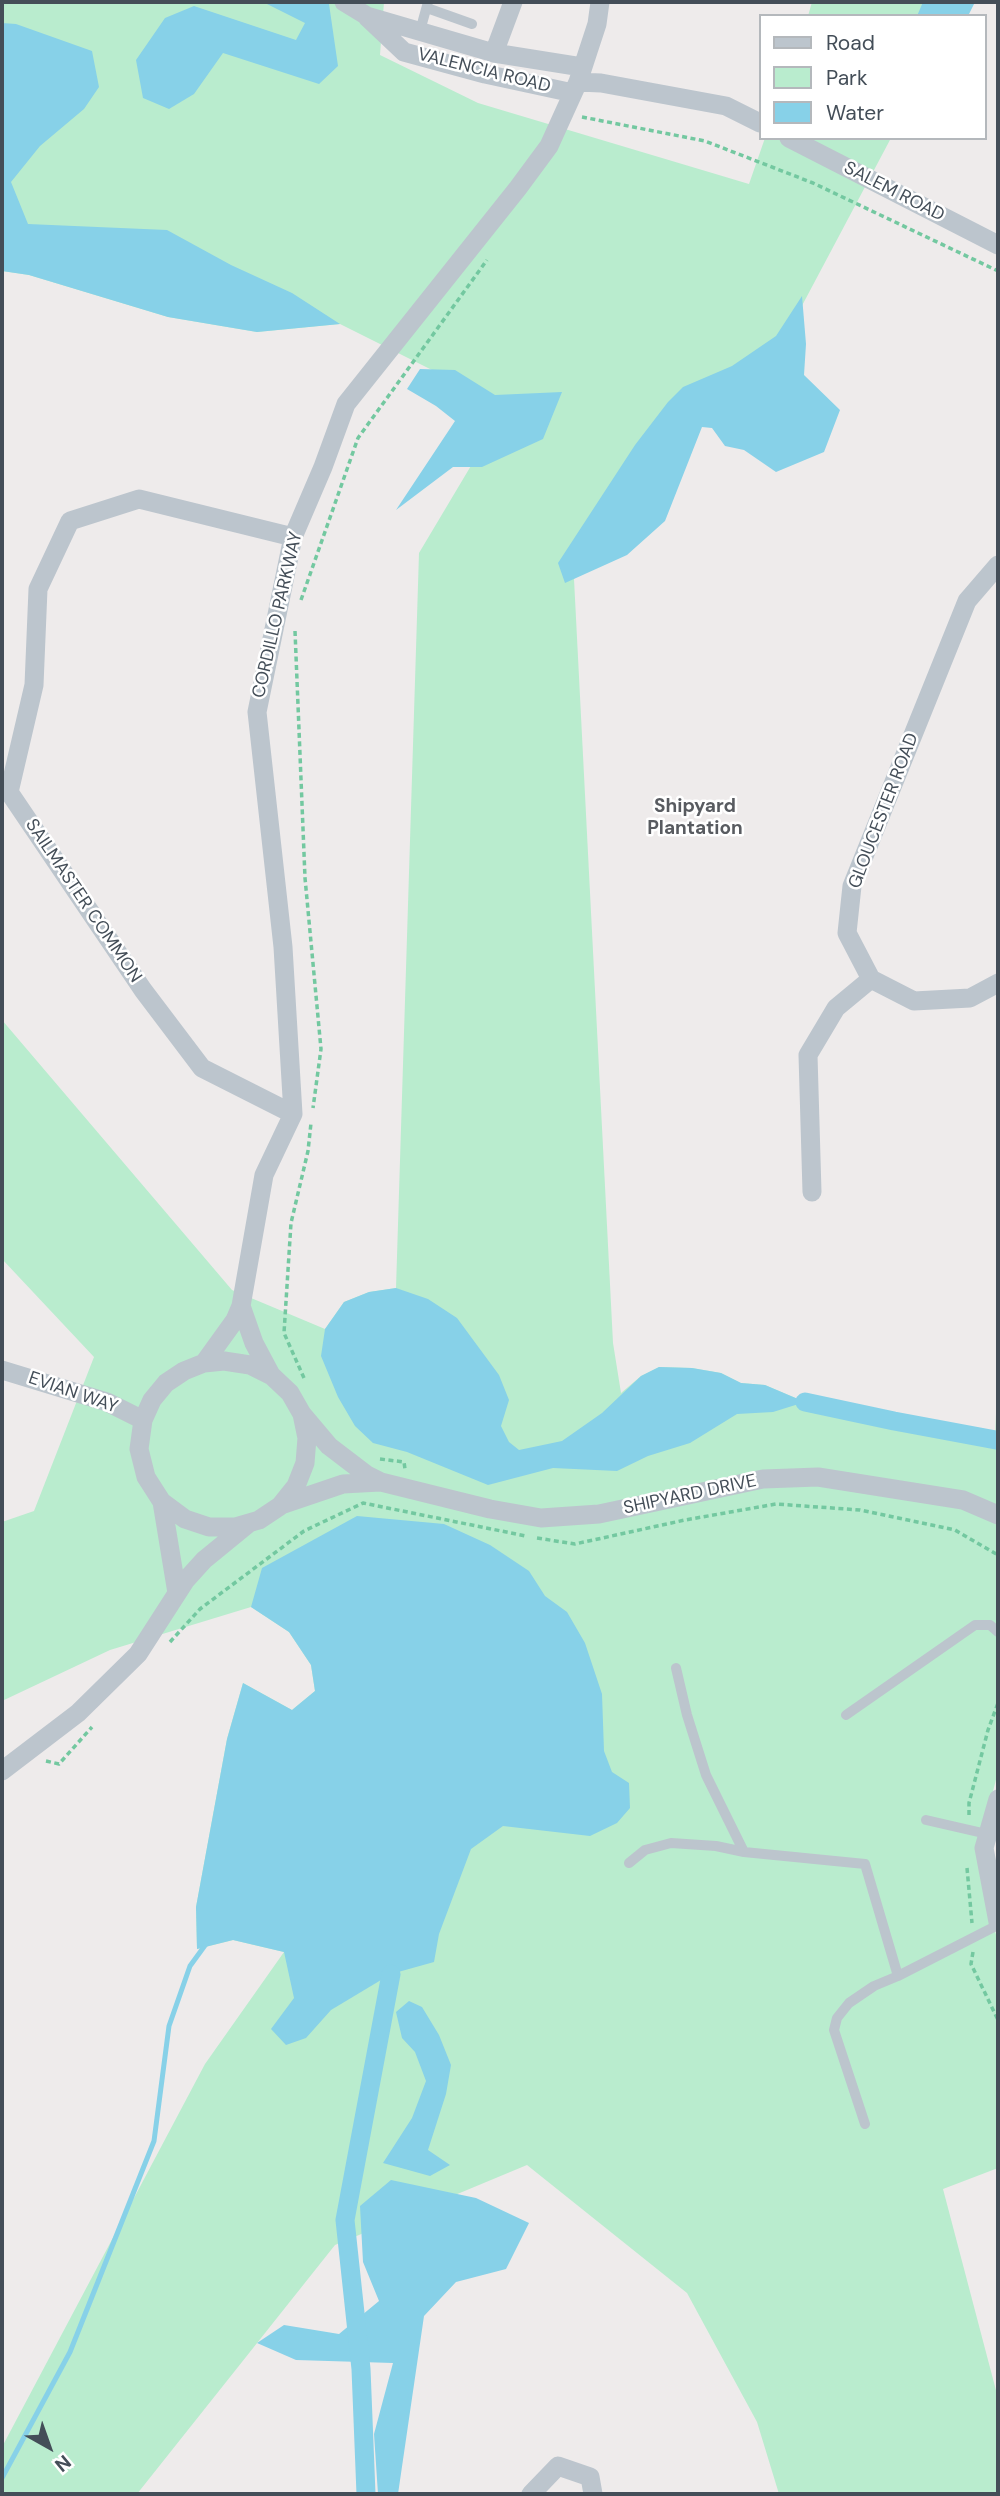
<!DOCTYPE html>
<style>
body{margin:0}
#map{position:relative;width:1000px;height:2496px;overflow:hidden;background:#eeebeb;font-family:"DM Sans",sans-serif}
canvas{display:block}
.frame{position:absolute;inset:0;border:4px solid #444e58;pointer-events:none}
.legend{position:absolute;left:759px;top:14px;width:228px;height:126px;box-sizing:border-box;background:#fff;border:2px solid #b4b8bc;margin:0;padding:9px 12px;list-style:none;font-size:21px;color:#444e58}
.legend li{display:flex;align-items:center;gap:14px;height:35px}
.legend b{width:35px;border:2px solid #b4b8bc}
.north{position:absolute;left:14px;top:2412px;width:70px;height:70px;-webkit-text-stroke:5px #fff;paint-order:stroke;rotate:140deg;font-size:19px;font-weight:700;line-height:28px;text-align:center;color:#444e58}
.north::after{content:'';display:block;margin:auto;width:24px;height:32px;background:#444e58;clip-path:polygon(50% 0,100% 100%,50% 72%,0 100%)}
</style>
<div id="map">
<canvas width="1000" height="2496"></canvas>
<div class="frame"></div>
<ul class="legend">
<li><b style="height:9px;background:#bcc5cd"></b>Road</li>
<li><b style="height:19px;background:#b9ecce"></b>Park</li>
<li><b style="height:19px;background:#87d1e8"></b>Water</li>
</ul>
<div class="north">N</div>
</div>
<script>
const ctx = document.querySelector('canvas').getContext('2d');
ctx.lineJoin = 'round';
function paint(path, color) {
  ctx.fillStyle = color;
  ctx.fill(path, 'evenodd');
}
function poly(rows) {
  const path = new Path2D();
  for (const r of rows) {
    path.moveTo(r[0], r[1]);
    for (let i = 2; i < r.length; i += 2) path.lineTo(r[i], r[i + 1]);
  }
  return path;
}
function strokePath(path, color, width, dash) {
  ctx.strokeStyle = color;
  ctx.lineWidth = width;
  ctx.lineCap = dash ? 'butt' : 'round';
  ctx.setLineDash(dash || []);
  ctx.stroke(path);
}
function drawText(font, color, halo, rows, align = 'center') {
  ctx.font = font + ' "DM Sans",sans-serif';
  ctx.lineWidth = 5;
  ctx.setLineDash([]);
  ctx.textBaseline = 'middle';
  ctx.strokeStyle = halo;
  ctx.fillStyle = color;
  for (const [text, x, y, turn = 0] of rows) {
    ctx.save();
    ctx.translate(x, y);
    ctx.rotate((+turn || 0) * Math.PI / 180);
    ctx.textAlign = isNaN(turn) ? turn : align;
    if (halo) ctx.strokeText(text, 0, 0);
    ctx.fillText(text, 0, 0);
    ctx.restore();
  }
}
paint(poly([
 [2,2,384,2,380,55,478,103,749,184,765,138,891,138,745,413,684,420,574,579,613,1343,621,1393,641,1376,659,1367,692,1368,721,1373,741,1383,765,1385,805,1402,894,1421,995,1439,998,1363,998,1772,979,1845,985,1894,998,1942,998,2168,943,2189,998,2398,998,2494,779,2494,757,2422,687,2293,527,2165,335,2245,137,2494,2,2494,2,2447,205,2064,284,1952,233,1940,197,1949,196,1907,227,1739,243,1683,292,1710,315,1691,311,1665,289,1632,251,1607,110,1650,2,1701,2,1522,34,1511,94,1357,2,1259,2,1020,232,1290,325,1329,344,1302,369,1292,396,1288,419,553,506,407,340,324,257,332,168,317,29,275,2,271],
 [812,2,946,2,944,16,808,16]
]), '#b9ecce');
paint(poly([
 [263,2,326,2,329,4,338,66,319,84,223,53,194,94,169,109,143,98,136,60,165,18,194,6,296,40,305,23],
 [923,2,975,2,968,16,917,16],
 [2,23,16,24,92,51,99,87,84,109,40,146,11,182,28,224,167,230,231,265,292,293,340,324,257,332,168,317,29,275,2,271],
 [802,296,806,344,804,375,840,410,824,452,776,472,744,450,725,446,712,428,702,427,665,521,627,555,565,583,558,563,635,445,668,402,683,387,732,366,776,336],
 [420,369,455,370,495,395,562,392,543,439,482,467,453,467,396,510,455,421,436,406,407,389],
 [396,1288,428,1299,457,1318,499,1375,509,1400,501,1426,509,1442,519,1450,562,1441,602,1413,641,1376,659,1367,692,1368,721,1373,741,1383,765,1385,805,1402,773,1412,737,1414,690,1443,648,1456,617,1471,553,1468,488,1485,407,1452,373,1443,355,1426,338,1397,321,1356,325,1329,344,1302,369,1292],
 [357,1516,444,1524,490,1545,529,1571,545,1596,567,1612,585,1643,602,1694,604,1751,612,1772,629,1783,630,1808,617,1823,590,1836,503,1826,471,1849,439,1934,434,1962,391,1974,331,2010,306,2038,286,2045,271,2029,294,1998,284,1952,233,1940,197,1949,196,1907,227,1739,243,1683,292,1710,315,1691,311,1665,289,1632,251,1607,262,1568],
 [409,2001,422,2007,439,2035,451,2065,446,2094,428,2150,450,2165,430,2176,383,2163,412,2118,426,2081,415,2052,402,2038,396,2012],
 [391,2180,476,2198,529,2223,506,2269,456,2282,424,2316,398,2494,378,2494,374,2434,393,2363,296,2360,257,2343,284,2325,339,2334,379,2301,363,2262,360,2206]
]), '#87d1e8');
strokePath(poly([
 [2,2478,70,2352,154,2141,169,2026,190,1966,206,1944]
]), '#87d1e8', 5);
strokePath(poly([
 [805,1402,894,1421,996,1440],
 [366,2494,361,2369,345,2220,391,1974]
]), '#87d1e8', 19);
strokePath(poly([
 [582,117,705,141,813,183,998,271],
 [301,600,358,438,487,260],
 [295,631,305,878,321,1049,313,1108],
 [304,1378,284,1333,291,1223,308,1151,311,1123],
 [380,1459,404,1462,405,1469],
 [537,1538,575,1544,685,1520,776,1504,860,1510,955,1530,998,1555],
 [170,1642,200,1609,304,1531,363,1503,526,1536],
 [46,1761,59,1764,92,1727],
 [969,1815,969,1803,988,1730,998,1703],
 [967,1868,972,1923],
 [973,1952,971,1964,998,2020]
]), '#73c8a0', 3.5, [5, 3.5]);
strokePath(poly([
 [427,8,472,24],
 [420,31,428,2],
 [676,1668,687,1715,706,1775,744,1852,865,1864,898,1976,998,1925],
 [846,1715,975,1625,990,1625,998,1632],
 [926,1820,987,1834],
 [629,1863,645,1850,671,1843,716,1846,744,1852],
 [865,2124,834,2030,837,2018,849,2003,874,1986,898,1976]
]), '#bcc5cd', 10);
strokePath(poly([
 [344,2,367,16,494,53,582,67],
 [367,17,404,52,485,74,573,93],
 [494,53,513,2],
 [578,82,601,83,726,106,760,123],
 [789,138,998,245],
 [293,537,139,499,70,521,38,589,34,685,9,792,143,990,202,1068,293,1114],
 [998,565,967,601,852,886,847,933,871,979,914,1001,970,998,998,983],
 [812,1192,808,1055,836,1008,871,979],
 [241,1306,254,1343,271,1375],
 [204,1363,235,1320,241,1306,264,1175,293,1114,283,947,257,712,293,537,323,467,346,404,518,188,549,146,578,82,597,24,600,2],
 [2,1370,107,1402,143,1420],
 [302,1414,307,1438,305,1463,296,1486,280,1506,259,1520,235,1527,209,1527,185,1519,162,1502,146,1477,139,1449,143,1420,152,1400,166,1383,184,1371,204,1363,224,1361,250,1365,272,1376,290,1393,302,1414,329,1446,367,1475,381,1482,490,1509,541,1518,599,1514,763,1479,818,1477,963,1500,998,1515],
 [162,1502,177,1593],
 [281,1505,343,1484,380,1482],
 [2,1771,78,1713,138,1654,185,1581,204,1560,248,1524],
 [998,1799,984,1848,998,1922],
 [531,2494,558,2466,590,2477,593,2494]
]), '#bcc5cd', 19);
drawText('18px', '#444e58', '#fff', [
 ["VALENCIA ROAD",484,71,14],
 ["SALEM ROAD",894,192,27],
 ["CORDILLO PARKWAY",278,615,-77],
 ["GLOUCESTER ROAD",884,811,-69],
 ["SAILMASTER COMMON",83,901,56],
 ["EVIAN WAY",73,1393,19],
 ["SHIPYARD DRIVE",690,1495,-12]
]);
drawText('bold 19px', '#585b60', '#fff', [
 ["Shipyard",695,807],
 ["Plantation",695,829]
]);
</script>
